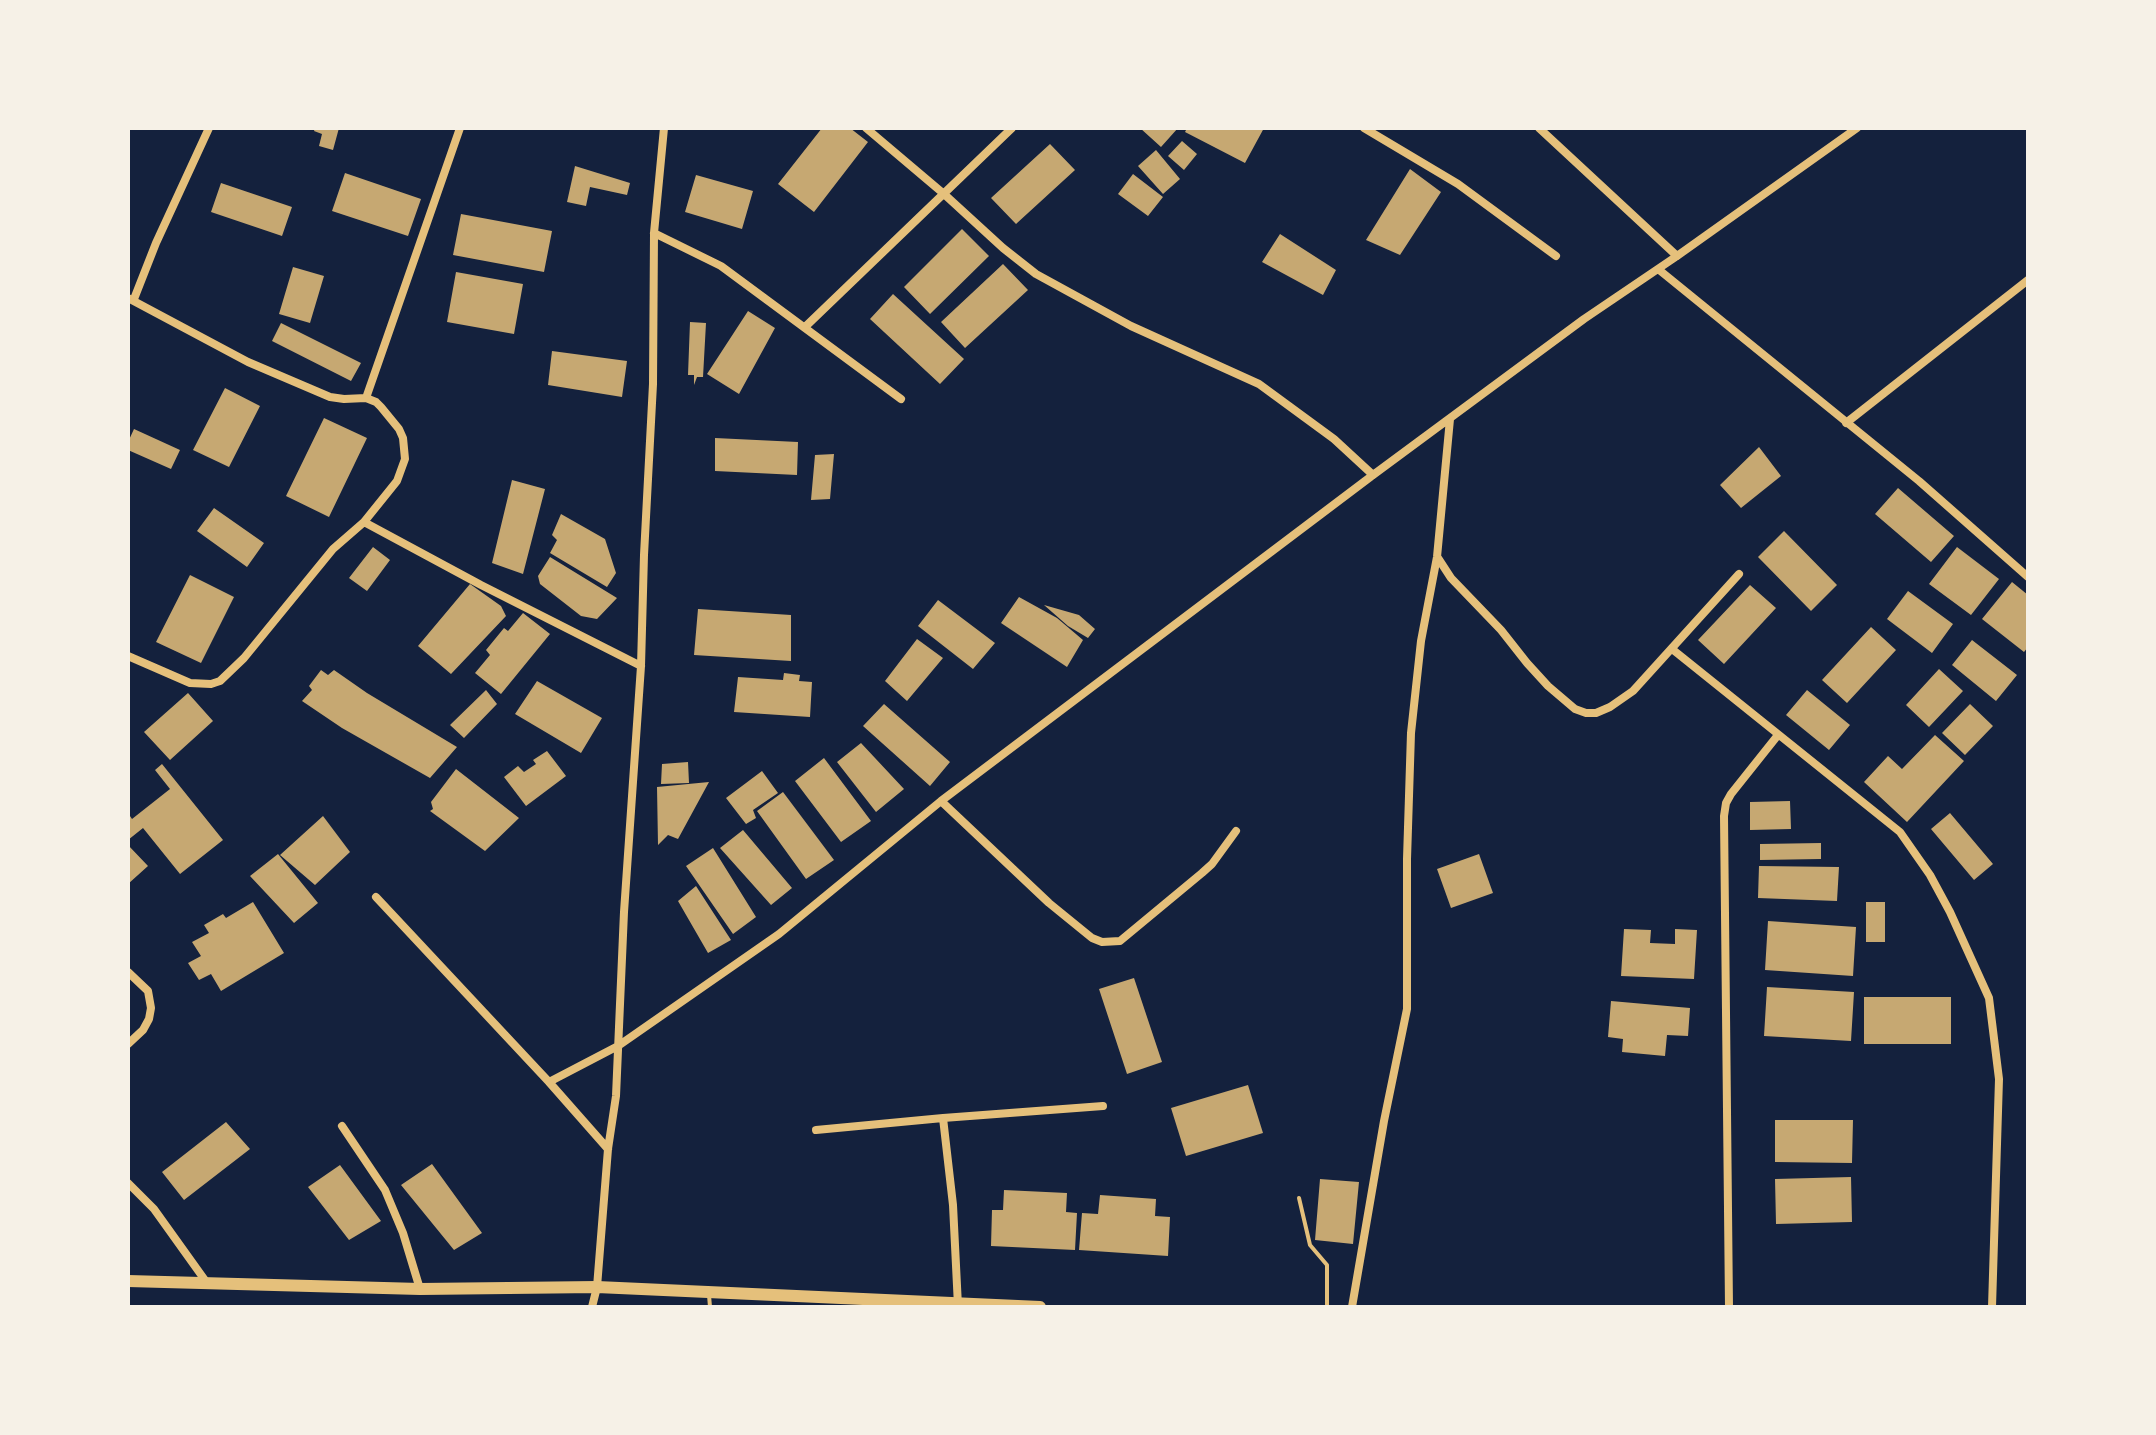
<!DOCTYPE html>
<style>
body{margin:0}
#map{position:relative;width:2156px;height:1435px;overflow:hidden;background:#14213d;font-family:Manrope,sans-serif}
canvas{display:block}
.frame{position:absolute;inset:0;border:130px solid #f6f1e7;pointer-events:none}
</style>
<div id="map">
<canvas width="2156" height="1435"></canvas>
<div class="frame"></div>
</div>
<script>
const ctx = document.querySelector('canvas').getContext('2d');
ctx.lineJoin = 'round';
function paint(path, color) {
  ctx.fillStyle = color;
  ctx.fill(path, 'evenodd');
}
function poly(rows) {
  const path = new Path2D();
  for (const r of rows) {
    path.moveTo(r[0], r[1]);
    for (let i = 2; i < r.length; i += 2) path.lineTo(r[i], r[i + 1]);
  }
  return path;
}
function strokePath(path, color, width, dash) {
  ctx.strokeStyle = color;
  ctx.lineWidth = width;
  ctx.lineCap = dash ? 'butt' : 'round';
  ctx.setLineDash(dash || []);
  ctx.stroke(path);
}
paint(poly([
 [315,128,339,128,333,150,319,146,322,134,314,131],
 [822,128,850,128,868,142,814,212,778,184],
 [1140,128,1178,128,1161,147],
 [1187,128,1264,128,1245,163,1185,132],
 [1182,141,1197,154,1184,170,1168,156],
 [1050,144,1075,170,1016,224,991,198],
 [1156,150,1180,179,1163,194,1138,166],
 [575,166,630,183,627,195,590,187,586,206,567,202],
 [1410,169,1441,192,1400,255,1366,240],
 [345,173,421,199,408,236,332,211],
 [1133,174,1163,197,1148,216,1118,194],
 [696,175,753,191,742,229,685,212],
 [221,183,292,207,282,236,211,212],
 [461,214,552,231,544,272,453,255],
 [962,229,989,256,930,314,904,287],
 [1280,234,1336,270,1323,295,1262,262],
 [1003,264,1028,290,965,348,941,322],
 [293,267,324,276,310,323,279,314],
 [456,272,523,284,514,334,447,322],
 [893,294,964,359,940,384,870,319],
 [748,311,775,328,739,394,707,374],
 [690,322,706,323,703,377,697,377,694,385,694,375,688,375],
 [281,323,361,363,351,381,272,341],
 [552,351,627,361,622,397,548,385],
 [225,388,260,406,229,467,193,450],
 [324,418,367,438,329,517,286,496],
 [134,429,180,450,171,469,128,450,128,442],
 [715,438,798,442,797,475,715,471],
 [1759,447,1781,476,1741,508,1720,485],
 [834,454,830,499,811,500,815,455],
 [512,480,545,489,523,574,492,563],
 [1898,488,1954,536,1931,562,1875,514],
 [214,508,264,543,247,567,197,531],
 [561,514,605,539,616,573,607,587,550,553,557,540,552,535],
 [1784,531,1837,585,1811,611,1758,557],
 [373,547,390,560,367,591,349,578],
 [1957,547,1999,579,1971,615,1929,584],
 [550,557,617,598,597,619,581,616,540,584,538,576],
 [190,575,234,597,201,663,156,642],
 [2012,582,2028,595,2028,647,2024,652,1982,619],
 [470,584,501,606,506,616,451,674,418,646],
 [1750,585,1776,608,1724,664,1698,640],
 [1908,591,1953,624,1932,653,1887,619],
 [1019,597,1057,618,1083,640,1067,667,1001,623],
 [938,600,995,643,973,669,918,626],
 [1044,605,1079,615,1095,629,1088,638,1068,626],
 [698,609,791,615,791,661,694,655],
 [523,613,550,634,501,694,475,673,490,655,486,650,504,628,508,631],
 [1871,627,1896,650,1847,703,1822,680],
 [917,639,943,658,907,701,885,681],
 [1972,640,2017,675,1996,701,1952,665],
 [1939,669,1963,691,1929,727,1906,705],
 [321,670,328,675,334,670,367,693,457,747,430,778,342,728,302,701,312,690,309,686],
 [784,673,800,675,799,681,812,682,810,717,734,712,738,677,783,680],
 [537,681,602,718,581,753,515,714],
 [486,690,497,704,464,738,450,725],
 [1807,690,1850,725,1829,750,1786,715],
 [188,693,213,721,170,760,144,732],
 [884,704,950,762,930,786,863,726],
 [1970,704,1993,726,1965,755,1942,733],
 [1935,735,1964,761,1907,822,1864,782,1888,756,1902,769],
 [861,743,904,789,876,812,837,762],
 [547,751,566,776,526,806,504,777,518,766,524,772,536,764,533,760],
 [824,758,871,821,841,842,795,781],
 [688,762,689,783,661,784,662,764],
 [162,764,223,840,180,874,143,828,128,840,128,813,132,819,170,789,155,770],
 [456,769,519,818,485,851,430,811,433,809,431,802],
 [762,771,778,793,753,810,756,818,746,824,726,798],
 [709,782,678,839,668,835,658,845,657,787],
 [783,792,834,860,806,879,757,811],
 [1790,801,1791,829,1750,830,1750,802],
 [1950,813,1993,864,1974,880,1931,829],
 [323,816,350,852,315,885,280,855],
 [743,830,792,888,771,905,720,848],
 [1821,843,1821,859,1760,860,1760,844],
 [128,845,148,866,128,884],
 [713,848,756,917,733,934,686,866],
 [278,854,318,903,294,923,250,876],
 [1479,854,1493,893,1451,908,1437,869],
 [1759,866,1839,867,1837,901,1758,898],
 [696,886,731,940,708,953,678,901],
 [253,902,284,953,221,991,211,974,199,980,188,963,201,956,192,942,209,933,204,925,223,914,226,918],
 [1866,902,1885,902,1885,942,1866,942],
 [1768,921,1856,927,1853,976,1765,970],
 [1624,929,1651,930,1650,943,1675,944,1675,929,1697,930,1694,979,1621,976],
 [1134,978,1162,1062,1127,1074,1099,989],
 [1767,987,1854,992,1851,1041,1764,1036],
 [1864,997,1951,997,1951,1044,1864,1044],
 [1611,1001,1690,1008,1688,1036,1667,1035,1665,1056,1622,1052,1623,1039,1608,1037],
 [1248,1085,1263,1133,1186,1156,1171,1108],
 [1775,1120,1853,1120,1852,1163,1775,1162],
 [226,1122,250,1149,184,1200,162,1172],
 [432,1164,482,1233,454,1250,401,1185],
 [340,1165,381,1221,349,1240,308,1187],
 [1851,1177,1852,1222,1776,1224,1775,1179],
 [1320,1179,1359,1182,1353,1244,1315,1240],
 [1004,1190,1067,1193,1066,1212,1077,1213,1075,1250,991,1246,992,1210,1003,1210],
 [1100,1195,1156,1199,1155,1216,1170,1217,1168,1256,1079,1250,1082,1213,1098,1214]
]), '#c6a872');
strokePath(poly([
 [1299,1198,1310,1245,1327,1265,1327,1307],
 [709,1295,710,1307]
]), '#e5c07b', 4);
strokePath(poly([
 [866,128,944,194,1003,248,1036,274,1131,326,1259,384,1334,439,1373,475],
 [1364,128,1458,184,1556,256],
 [1539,128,1677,256],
 [654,233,721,266,901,399],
 [1658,269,1919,481,2028,577],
 [128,298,248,362,330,397,344,399,366,398],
 [134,299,156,243,209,128],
 [805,327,1012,128],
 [1846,423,2028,280],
 [364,522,481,585,641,666],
 [1438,558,1451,578,1501,630,1527,663,1548,686,1575,709,1586,713,1596,713,1610,707,1633,691,1739,574],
 [1672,649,1900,832,1930,875,1950,912,1989,998,1999,1079,1992,1307],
 [128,656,190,683,211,684,220,681,244,658,333,549,364,522,397,481,405,459,403,438,399,429,381,407,376,402,366,398,460,128],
 [941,801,1049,903,1092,938,1102,942,1120,941,1202,873,1212,864,1236,831],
 [376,897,549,1082,608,1149],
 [128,972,148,991,151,1008,149,1019,143,1030,128,1044],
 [549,1082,618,1046,779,934,941,801,1373,475,1584,319,1677,256,1857,128],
 [943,1118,1103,1106],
 [342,1126,385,1190,403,1233,420,1289],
 [816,1130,943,1118,953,1205,958,1306],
 [128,1183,154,1209,207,1283],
 [592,1307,597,1287,608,1149,616,1096,624,912,641,666,644,555,653,384,654,233,664,128],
 [1352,1307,1384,1121,1407,1009,1407,859,1411,733,1421,641,1437,557,1450,419],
 [1729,1307,1724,816,1726,803,1731,794,1778,735]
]), '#e5c07b', 8);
strokePath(poly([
 [128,1281,420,1289,597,1287,1040,1307]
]), '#e5c07b', 12);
</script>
